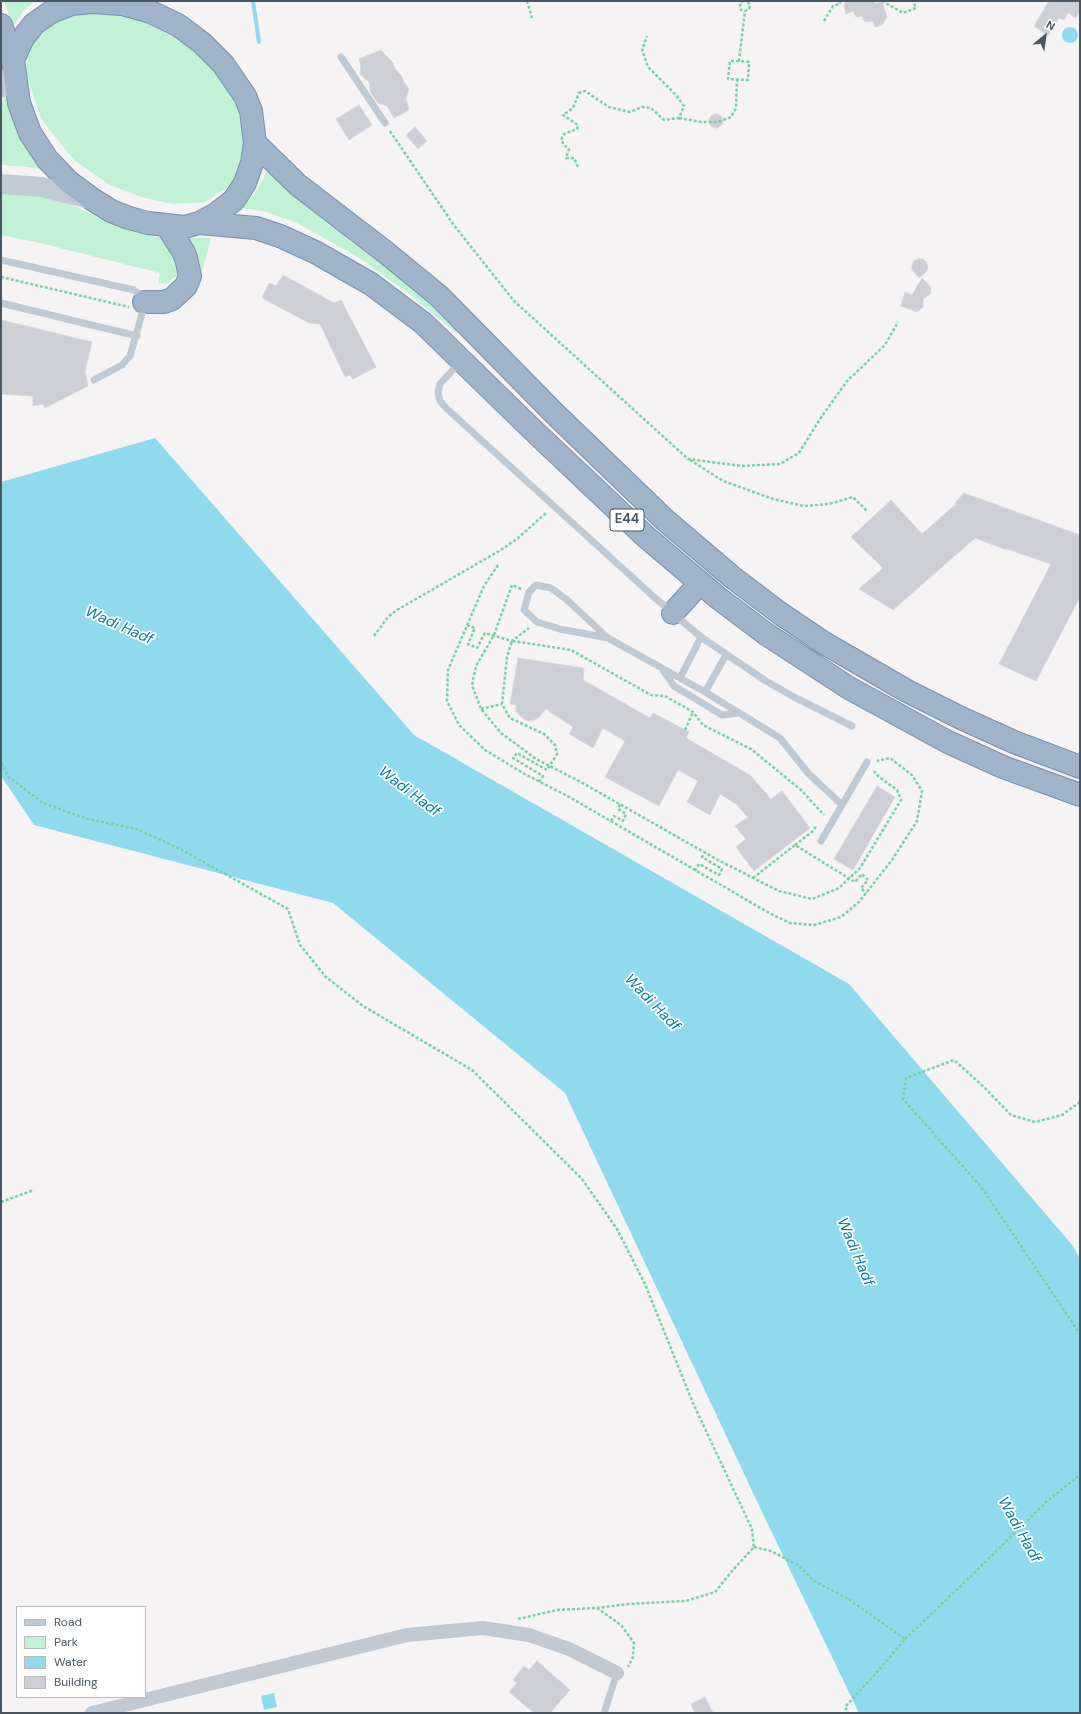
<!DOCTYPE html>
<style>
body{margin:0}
#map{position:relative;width:1081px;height:1714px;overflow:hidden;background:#f5f3f3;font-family:"DM Sans",sans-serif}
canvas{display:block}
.frame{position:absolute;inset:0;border:2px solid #4a5661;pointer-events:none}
.legend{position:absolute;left:16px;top:1606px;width:130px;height:92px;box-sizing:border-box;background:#fff;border:1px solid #b7bbc0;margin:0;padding:5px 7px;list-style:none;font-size:12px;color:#4a5661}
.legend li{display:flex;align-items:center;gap:8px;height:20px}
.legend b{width:20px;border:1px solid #b7bbc0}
.north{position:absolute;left:1025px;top:16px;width:40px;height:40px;-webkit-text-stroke:3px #fff;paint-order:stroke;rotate:29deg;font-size:11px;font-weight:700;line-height:16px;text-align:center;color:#4a5661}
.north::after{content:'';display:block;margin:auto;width:14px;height:18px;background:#4a5661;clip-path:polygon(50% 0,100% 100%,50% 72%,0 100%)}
</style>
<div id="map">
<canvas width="1081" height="1714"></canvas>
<div class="frame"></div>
<ul class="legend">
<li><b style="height:5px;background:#c1cbd6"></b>Road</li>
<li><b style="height:11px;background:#c3f1d5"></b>Park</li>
<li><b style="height:11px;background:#90daee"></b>Water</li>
<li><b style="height:11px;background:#cdcfd5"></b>Building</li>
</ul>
<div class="north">N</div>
</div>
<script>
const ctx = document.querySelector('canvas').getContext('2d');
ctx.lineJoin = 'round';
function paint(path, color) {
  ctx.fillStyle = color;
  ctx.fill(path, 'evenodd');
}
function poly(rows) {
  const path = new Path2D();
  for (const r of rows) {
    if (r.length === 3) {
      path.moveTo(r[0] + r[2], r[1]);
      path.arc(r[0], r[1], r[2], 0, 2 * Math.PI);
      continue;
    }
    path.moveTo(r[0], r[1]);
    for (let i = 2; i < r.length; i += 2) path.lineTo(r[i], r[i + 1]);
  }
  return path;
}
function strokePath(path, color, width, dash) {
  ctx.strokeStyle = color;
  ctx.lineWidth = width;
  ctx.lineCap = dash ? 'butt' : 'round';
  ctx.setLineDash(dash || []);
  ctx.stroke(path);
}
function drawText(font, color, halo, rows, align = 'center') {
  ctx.font = font + ' "DM Sans",sans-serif';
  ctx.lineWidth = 3.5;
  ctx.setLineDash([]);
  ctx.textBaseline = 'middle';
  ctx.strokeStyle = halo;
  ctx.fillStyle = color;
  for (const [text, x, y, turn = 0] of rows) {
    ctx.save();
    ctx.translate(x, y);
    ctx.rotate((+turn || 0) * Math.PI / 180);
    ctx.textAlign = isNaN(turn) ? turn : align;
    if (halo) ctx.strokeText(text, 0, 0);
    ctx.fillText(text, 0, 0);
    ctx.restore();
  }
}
paint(poly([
 [4,1,35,1,24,10,11,30,8,12],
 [100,5,166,27,198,50,227,86,243,117,247,147,241,168,228,187,205,202,173,204,141,197,110,185,74,160,41,119,25,70,31,43,49,17],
 [5,96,12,115,56,174,29,167,1,165,1,107],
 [269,162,407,278,455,325,457,334,407,292,356,256,297,223,264,211,240,208,255,193,264,178],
 [1,189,39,193,77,207,112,225,155,237,211,238,199,284,192,277,184,274,173,278,166,284,158,283,160,273,40,243,1,235]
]), '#c3f1d5');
paint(poly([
 [1070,35,8],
 [155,438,414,735,849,984,1073,1246,1080,1259,1080,1713,859,1713,763,1514,565,1093,333,903,34,825,1,776,1,482],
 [274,1693,277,1707,264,1710,261,1696]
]), '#90daee');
strokePath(poly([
 [253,1,259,42]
]), '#90daee', 4);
const building = poly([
 [847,1,876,1,874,4,882,2,887,17,882,25,875,27,873,21,865,22,862,16,856,17,853,11,846,14,844,5,847,1],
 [1049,1,1080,1,1080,11,1076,18,1068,13,1064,20,1059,18,1048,36,1034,26,1049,1],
 [381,50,393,63,395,69,401,75,404,82,409,89,406,98,409,110,394,118,387,106,378,103,371,93,369,82,360,74,361,66,359,59,381,50],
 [359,105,372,125,349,140,336,119,359,105],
 [716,121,7],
 [415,127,427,141,418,149,406,135,415,127],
 [918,259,923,259,926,262,928,266,927,271,919,278,912,270,912,265,914,261,918,259],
 [283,275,334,303,341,300,376,367,353,379,350,375,345,377,320,324,309,323,262,298,269,283,276,286,283,275],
 [922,278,930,286,931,290,930,294,923,299,923,307,917,312,901,306,905,292,912,295,922,278],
 [1,320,92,342,85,371,88,386,45,408,43,404,33,406,33,396,1,394,1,320],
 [964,493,1080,535,1080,597,1036,681,999,664,1051,564,1007,549,1007,550,975,538,893,610,859,589,883,568,851,537,875,515,891,500,922,534,956,504,955,503,964,493],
 [518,658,584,668,583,680,650,718,653,713,689,732,686,738,750,775,771,799,782,791,810,828,754,871,736,847,746,839,735,826,748,817,736,804,720,794,710,815,687,802,698,781,678,770,659,806,605,777,625,741,603,728,593,748,569,734,573,727,546,709,538,718,532,721,525,720,520,716,516,711,516,705,510,704,518,658],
 [877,786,895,797,853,870,834,859,877,786],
 [537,1661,570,1690,550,1713,534,1713,509,1692,517,1683,513,1680,524,1666,529,1670,537,1661],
 [705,1697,713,1713,695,1713,691,1704,705,1697]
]);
paint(building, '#cdcfd5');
strokePath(building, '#d7d9de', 1);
const trunk = poly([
 [1,25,13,60],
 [255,143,298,185,384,251,439,296,554,413,665,520,732,577,781,614,824,643,907,691,961,718,1014,742,1080,767],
 [199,223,216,214,234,200,245,183,252,163,255,143,251,111,245,96,223,64,202,43,178,25,151,12,122,4,92,2,71,4,51,12,34,24,23,38,13,60,19,103,30,133,47,159,69,182,92,199,111,211,129,218,148,223,185,227,199,223,256,228,280,236,315,252,371,284,423,323,537,434,645,536,717,597,766,634,849,688,948,742,1003,767,1080,795],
 [144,302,164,302,172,299,186,286,190,276,186,258,183,251,167,226],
 [673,613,700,583]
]);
strokePath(trunk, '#7690ad', 24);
strokePath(poly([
 [527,1,532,18],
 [744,1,741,2,740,6,741,10,745,11,749,9,750,6,748,2,746,1],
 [882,1,903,13,916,8,913,1],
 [824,21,833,6,840,4,840,1],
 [739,61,730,61,728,79,748,80,749,62,739,61,745,11],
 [679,118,701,122,718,122,731,117,736,108,737,79],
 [390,131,453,224,514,301,688,459,742,466,780,464,799,453,820,419,847,381,885,345,898,322],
 [578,167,574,158,566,158,569,149,564,145,561,140,564,134,577,129,578,125,563,115,573,108,579,93,585,91,609,107,630,112,642,107,651,108,664,120,679,118,684,106,676,95,648,67,642,50,647,36],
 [1,277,129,307],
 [690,460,723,481,773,499,804,506,829,504,853,497,867,511],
 [498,565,484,586,448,670,447,701,459,725,485,750,523,773,571,798,771,914,790,923,814,925,841,917,859,902,892,860,917,821,922,791,912,775,890,758,877,761],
 [521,589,512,585,494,635,476,666,472,685,481,709,501,733,536,759,579,781,718,860,779,891,812,899,839,888,860,868,901,800,897,790,878,776,874,771],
 [467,625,475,628,468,644,477,648,485,633,512,641,529,628],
 [374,636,388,617,397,610,501,550,518,538,546,513],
 [481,709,502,704],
 [685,730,693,712],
 [1,763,9,777,43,803,88,819,137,829,182,850,288,909,300,945,326,977,363,1006,472,1070,582,1179,617,1229,645,1284,693,1403,752,1529,754,1547,732,1571,715,1592,686,1601,628,1604,597,1608],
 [539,782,543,776,513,758,517,753,547,770,557,754,555,745,544,734,510,718,502,704,507,657,512,641,571,650,651,695,665,696,693,712,703,725,751,749,801,790,824,815],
 [611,821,614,816,623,821,626,814,618,809,620,804],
 [795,845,812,832,817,825],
 [695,871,699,864,719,875,722,869,702,857,705,852],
 [753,878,795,845,855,882,862,874,868,880,861,888,866,893],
 [1080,1102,1062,1115,1035,1122,1011,1115,985,1088,954,1060,906,1078,903,1099,982,1188,1080,1334],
 [1,1202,34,1190],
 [754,1547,771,1551,798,1565,814,1581,847,1598,905,1639,879,1670,845,1707,848,1713],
 [518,1619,557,1610,597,1608,621,1625,634,1643,633,1657,628,1667],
 [905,1639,971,1576,1046,1502,1080,1475]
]), '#7ad0a6', 2.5, [3, 2]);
strokePath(poly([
 [341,57,385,123],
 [1,260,134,290,142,296,144,302,143,310,130,356,122,365,94,380],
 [1,303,137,336],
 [460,362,440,384,438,392,440,401,446,408,654,597,701,637,766,681,794,697,852,726],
 [608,638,560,629,537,622,524,610,529,592,536,585,551,588,567,600,608,638,705,692,780,738,808,773,842,805,867,762],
 [663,670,674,686,722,715,738,713],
 [680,678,701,637],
 [705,692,726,655],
 [821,841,842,805],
 [604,1713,617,1673]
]), '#c1cad2', 7);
strokePath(poly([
 [92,1713,407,1635,483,1628,529,1635,569,1649,617,1673]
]), '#c1cad2', 14);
strokePath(poly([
 [1,88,14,72],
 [1,184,41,187,91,199]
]), '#c1cbd6', 20);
strokePath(trunk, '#9fb4c9', 22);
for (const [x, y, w] of [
 [627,520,34]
]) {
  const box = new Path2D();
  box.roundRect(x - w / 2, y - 11, w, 22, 3);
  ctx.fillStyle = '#fff';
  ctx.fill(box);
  strokePath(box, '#4a5661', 1);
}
drawText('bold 13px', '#4a5661', null, [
 ["E44",627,520]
]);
drawText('italic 15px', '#0c7c9b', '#fff', [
 ["Wadi Hadf",119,626,24],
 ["Wadi Hadf",409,792,37],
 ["Wadi Hadf",652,1003,46],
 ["Wadi Hadf",855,1252,67],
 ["Wadi Hadf",1019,1530,61]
]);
</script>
